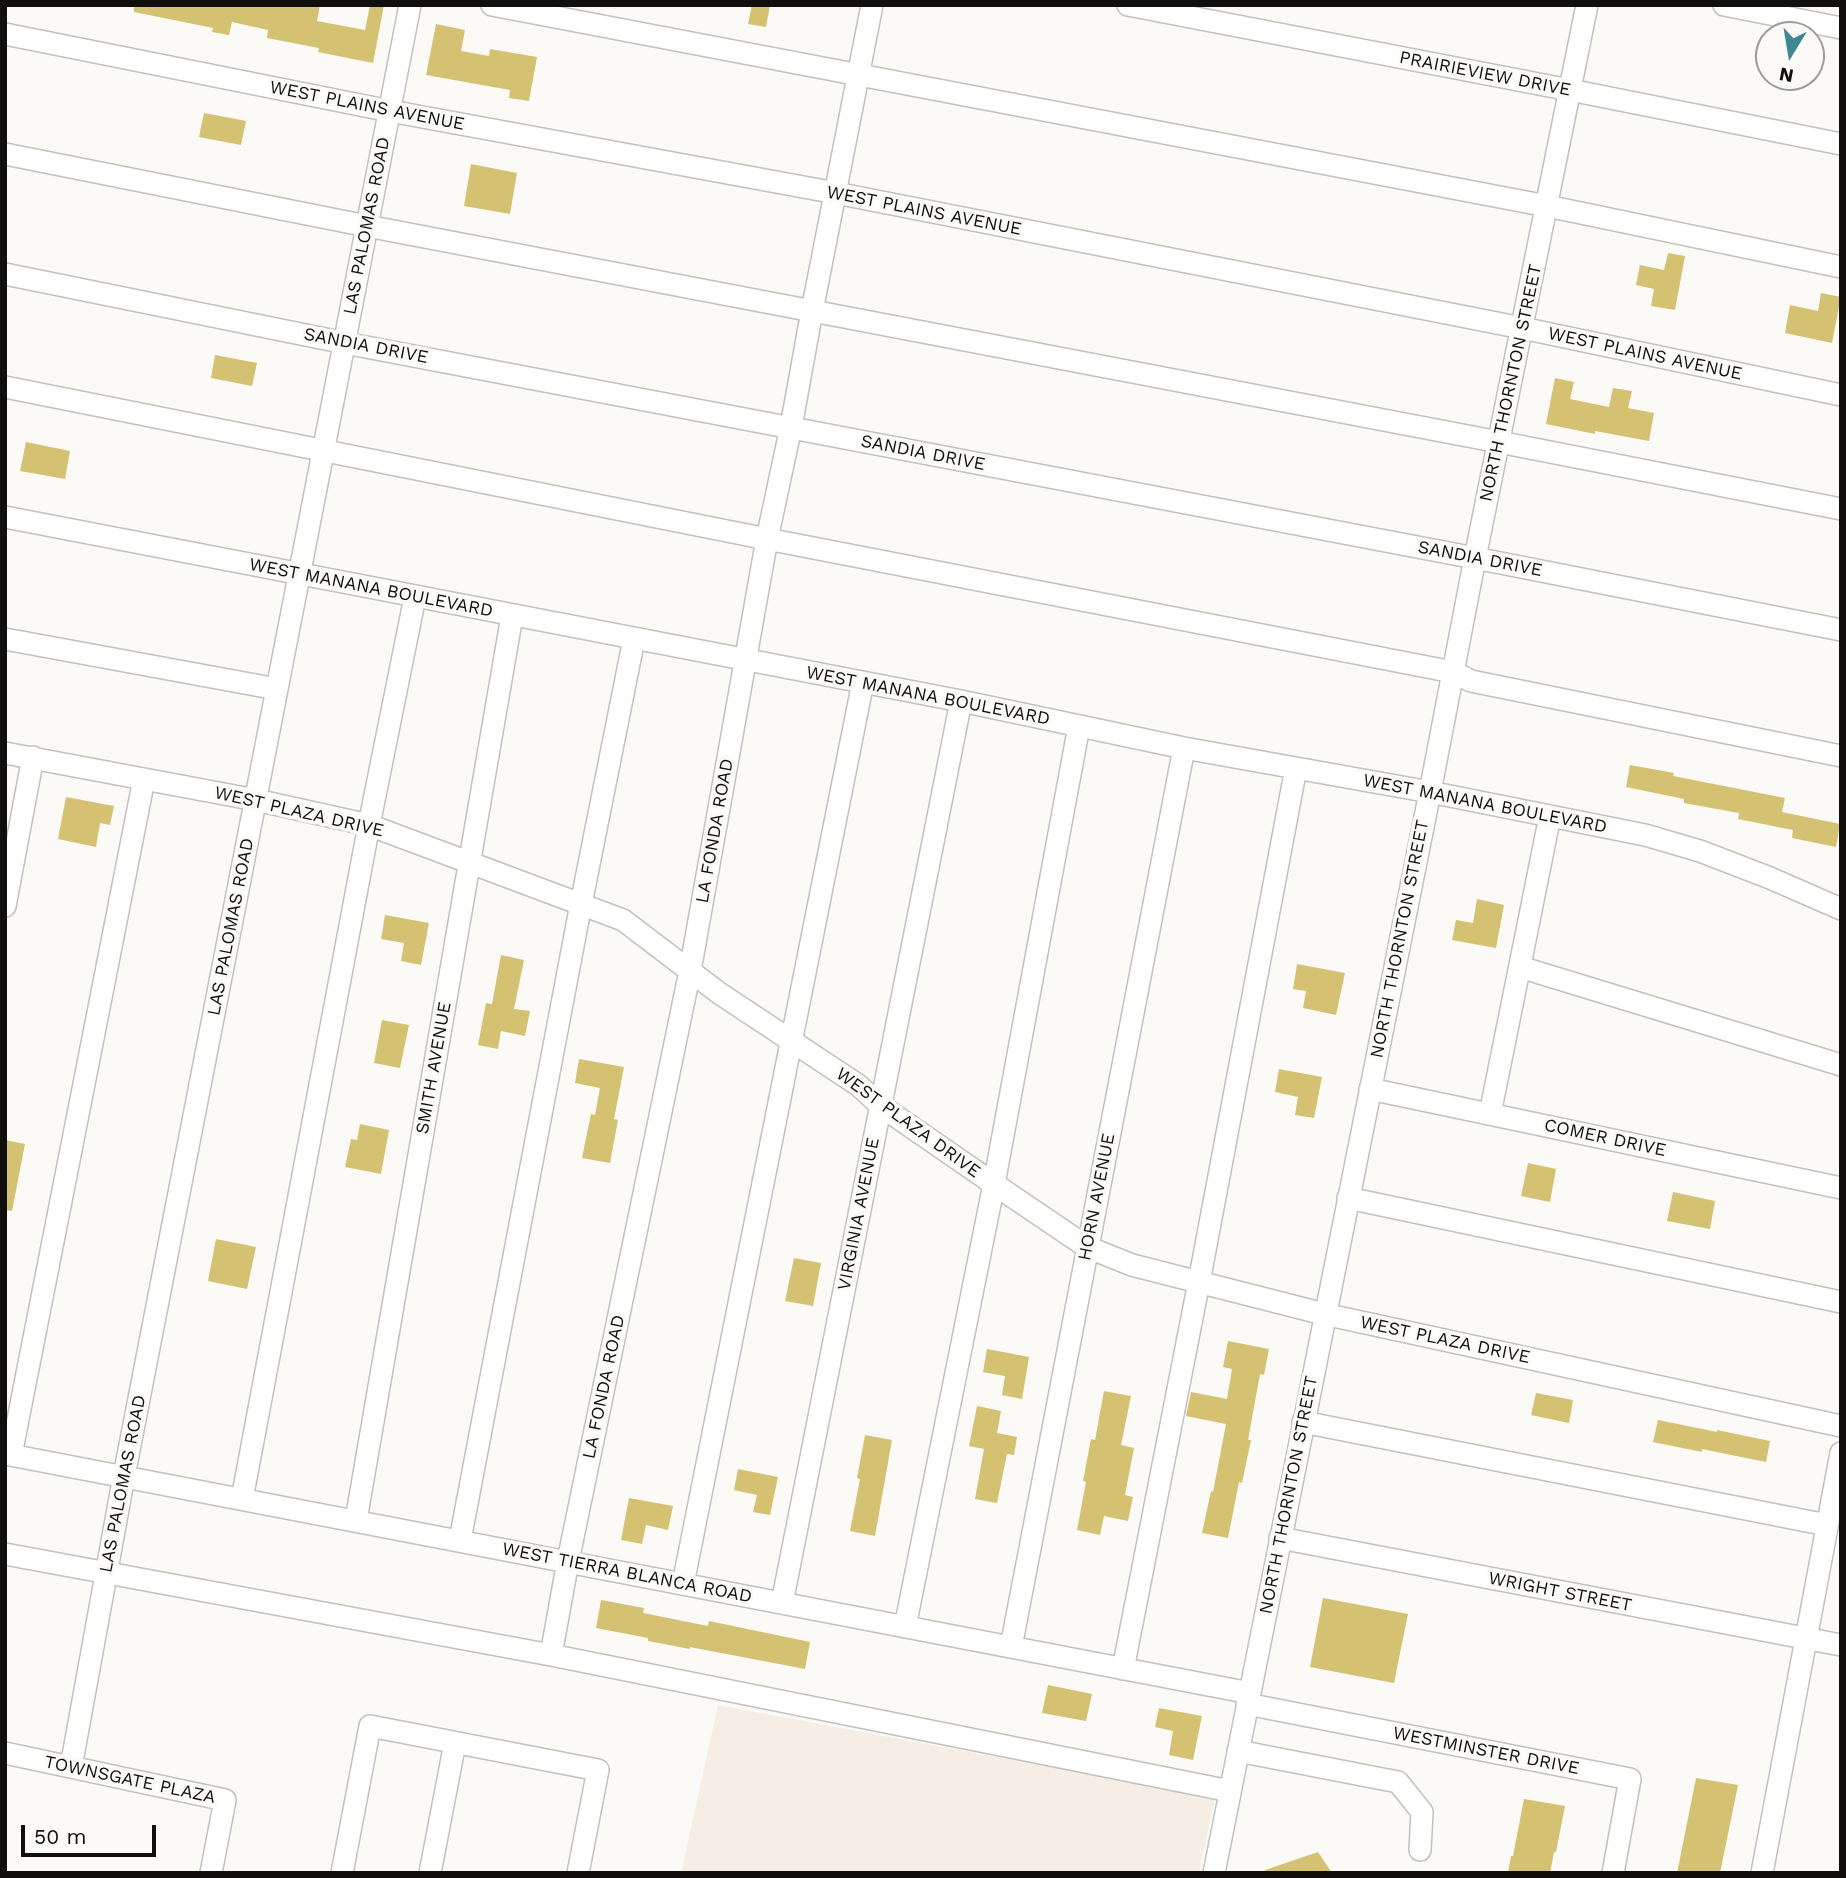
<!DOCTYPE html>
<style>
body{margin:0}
#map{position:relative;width:1846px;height:1878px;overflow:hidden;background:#fcfaf7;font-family:"Work Sans",sans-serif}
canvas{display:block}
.frame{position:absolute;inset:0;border:7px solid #100f0e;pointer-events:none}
.north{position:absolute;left:1755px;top:21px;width:70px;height:70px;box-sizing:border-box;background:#fcfaf7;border:2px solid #9e9c9a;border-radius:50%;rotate:191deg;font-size:19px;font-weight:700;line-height:28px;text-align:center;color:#100f0e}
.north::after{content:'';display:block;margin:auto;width:24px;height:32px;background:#418693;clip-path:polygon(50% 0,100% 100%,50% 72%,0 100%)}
.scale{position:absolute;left:21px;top:1825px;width:135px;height:32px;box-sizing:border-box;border:4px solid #100f0e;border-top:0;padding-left:9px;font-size:21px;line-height:24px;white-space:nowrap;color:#100f0e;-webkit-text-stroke:5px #fcfaf7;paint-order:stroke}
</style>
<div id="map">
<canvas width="1846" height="1878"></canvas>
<div class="frame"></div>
<div class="north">N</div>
<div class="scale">50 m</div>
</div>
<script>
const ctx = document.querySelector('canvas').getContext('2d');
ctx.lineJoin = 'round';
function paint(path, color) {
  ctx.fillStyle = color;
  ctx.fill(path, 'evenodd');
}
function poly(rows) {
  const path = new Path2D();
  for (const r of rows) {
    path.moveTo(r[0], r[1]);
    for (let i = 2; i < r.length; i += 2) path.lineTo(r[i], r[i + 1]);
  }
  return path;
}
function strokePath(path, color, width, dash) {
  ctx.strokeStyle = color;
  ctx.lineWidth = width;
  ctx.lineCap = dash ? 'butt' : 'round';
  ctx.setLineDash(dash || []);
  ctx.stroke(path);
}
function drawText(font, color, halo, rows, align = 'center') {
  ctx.font = font + ' "Work Sans",sans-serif';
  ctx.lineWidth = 7;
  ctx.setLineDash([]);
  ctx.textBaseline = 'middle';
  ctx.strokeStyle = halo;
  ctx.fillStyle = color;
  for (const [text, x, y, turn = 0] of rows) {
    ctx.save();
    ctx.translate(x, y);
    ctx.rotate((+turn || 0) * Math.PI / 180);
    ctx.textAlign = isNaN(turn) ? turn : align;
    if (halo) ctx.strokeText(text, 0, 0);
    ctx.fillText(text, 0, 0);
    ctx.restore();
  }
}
paint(poly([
 [718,1705,1215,1798,1199,1873,681,1873]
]), '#f6ede5');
paint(poly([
 [134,5,320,5,317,21,365,30,370,5,384,5,373,63,318,52,319,48,267,38,268,30,232,22,229,35,212,32,213,28,134,12],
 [752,5,770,5,766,27,748,24],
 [436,24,465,30,461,51,489,56,490,49,537,57,529,101,509,98,510,90,426,75],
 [204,113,246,121,241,145,199,137],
 [471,164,517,173,510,214,464,206],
 [1668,253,1685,256,1675,310,1651,306,1654,289,1636,285,1640,265,1664,270],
 [1821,293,1841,297,1832,343,1785,333,1790,305,1818,311],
 [215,355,257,363,252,386,211,378],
 [1555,378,1574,382,1570,399,1609,407,1613,388,1632,391,1628,408,1654,413,1649,441,1595,431,1595,434,1546,424],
 [26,442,70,451,65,479,20,471],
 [1630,765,1674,773,1673,776,1785,798,1782,812,1840,824,1836,847,1792,838,1793,830,1738,819,1739,813,1684,803,1684,799,1626,787],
 [66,797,114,806,110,825,100,823,96,847,58,839],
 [1477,899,1504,905,1496,948,1452,940,1456,920,1473,923],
 [385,915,429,923,421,965,401,961,404,943,381,939],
 [501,955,524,960,514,1009,530,1011,525,1036,501,1031,498,1049,478,1045,486,1003,492,1004],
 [1297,964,1345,973,1336,1015,1303,1008,1306,991,1293,989],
 [382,1020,409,1025,400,1068,374,1063],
 [579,1059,624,1067,614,1119,618,1120,610,1163,582,1158,591,1114,595,1115,600,1088,575,1083],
 [1279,1069,1322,1077,1314,1118,1295,1115,1298,1097,1275,1092],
 [360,1124,389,1130,381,1174,345,1167,351,1139,357,1140],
 [5,1140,25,1144,12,1211,5,1210],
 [1528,1163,1556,1169,1550,1202,1521,1196],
 [1673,1192,1715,1201,1710,1229,1667,1221],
 [216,1239,256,1247,247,1289,208,1281],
 [794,1258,821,1263,813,1306,785,1301],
 [1228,1341,1269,1349,1264,1375,1260,1374,1248,1440,1251,1440,1242,1483,1239,1482,1228,1538,1202,1533,1211,1491,1213,1492,1226,1424,1186,1416,1191,1392,1227,1399,1232,1369,1223,1367],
 [987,1349,1029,1357,1022,1399,1002,1395,1005,1376,983,1372],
 [1104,1391,1131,1396,1121,1445,1134,1448,1125,1495,1133,1497,1128,1521,1104,1516,1100,1535,1077,1530,1086,1482,1083,1481,1091,1439,1095,1440],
 [1536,1393,1573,1400,1569,1423,1531,1415],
 [977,1406,1001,1411,997,1433,1017,1437,1014,1455,1007,1454,997,1503,975,1499,984,1449,969,1446],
 [1658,1420,1717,1432,1717,1430,1770,1441,1766,1462,1702,1449,1702,1452,1653,1442],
 [865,1435,892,1440,875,1536,850,1531,860,1479,857,1478],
 [738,1469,778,1477,770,1515,753,1512,757,1495,734,1490],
 [629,1498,673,1506,668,1530,646,1525,642,1544,621,1540],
 [1323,1598,1408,1614,1394,1683,1310,1667],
 [601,1600,644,1608,643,1613,708,1626,709,1621,810,1642,805,1669,690,1647,690,1649,648,1641,648,1638,596,1628],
 [1048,1685,1092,1694,1086,1721,1042,1713],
 [1159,1708,1202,1716,1193,1760,1169,1755,1173,1731,1155,1727],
 [1696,1778,1738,1785,1720,1873,1677,1873],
 [1524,1799,1565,1806,1556,1852,1554,1852,1550,1873,1508,1873,1511,1856,1513,1856],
 [1318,1852,1332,1873,1265,1873,1265,1870]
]), '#d4c171');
const minor = poly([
 [492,5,1547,206,1841,267],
 [1128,5,1570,90,1841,144],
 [1724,5,1841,28],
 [5,34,390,111,836,193,1522,328,1841,395],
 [5,154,367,226,1499,442,1841,509],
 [5,274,345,343,1475,558,1841,630],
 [5,387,767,539,1453,672,1471,681,1841,756],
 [5,517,961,701,1184,748,1430,792,1645,835,1700,851,1770,878,1841,909],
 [5,639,277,689],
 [5,753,256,800,369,825,623,920,719,993,858,1085,881,1106,994,1184,1087,1247,1132,1265,1324,1314,1841,1426],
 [5,906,33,757],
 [1520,967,1841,1065],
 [1370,1089,1841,1188],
 [1490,1114,1550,816],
 [1348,1198,1841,1302],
 [1303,1422,1827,1525],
 [5,1454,1250,1693],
 [11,1455,144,779],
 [242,1499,369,825,415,597],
 [356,1520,512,616],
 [1280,1538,1841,1645],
 [460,1540,581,904,634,639],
 [5,1554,551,1655,1230,1791],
 [683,1584,863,682],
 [782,1603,961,701],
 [905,1627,994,1184,1079,726],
 [1011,1647,1184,748],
 [551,1655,568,1561,690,971,767,539,791,427,812,311,872,5],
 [1123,1669,1199,1282,1296,768],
 [1247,1704,1630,1779,1613,1873],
 [1238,1751,1398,1782,1422,1812,1420,1850],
 [5,1753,225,1800,211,1873],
 [71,1767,124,1476,410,5],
 [342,1873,370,1726,598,1770,578,1873],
 [430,1873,455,1743],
 [1214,1873,1430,792,1475,558,1587,5],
 [1762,1873,1841,1453]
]);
strokePath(minor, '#c3c0be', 24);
strokePath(minor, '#fff', 21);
drawText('18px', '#100f0e', '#fcfaf7', [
 ["PRAIRIEVIEW DRIVE",1485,74,11],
 ["WEST PLAINS AVENUE",367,106,11],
 ["WEST PLAINS AVENUE",924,211,11],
 ["LAS PALOMAS ROAD",367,226,-79],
 ["SANDIA DRIVE",366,346,11],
 ["WEST PLAINS AVENUE",1645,354,12],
 ["NORTH THORNTON STREET",1511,383,-78],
 ["SANDIA DRIVE",923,453,11],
 ["SANDIA DRIVE",1480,559,11],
 ["WEST MANANA BOULEVARD",371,588,11],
 ["WEST MANANA BOULEVARD",928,696,11],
 ["WEST MANANA BOULEVARD",1485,804,11],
 ["WEST PLAZA DRIVE",299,812,13],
 ["LA FONDA ROAD",715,831,-80],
 ["LAS PALOMAS ROAD",231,927,-79],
 ["NORTH THORNTON STREET",1400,939,-79],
 ["SMITH AVENUE",434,1068,-80],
 ["WEST PLAZA DRIVE",908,1123,36],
 ["COMER DRIVE",1605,1138,12],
 ["HORN AVENUE",1097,1197,-79],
 ["VIRGINIA AVENUE",859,1214,-79],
 ["WEST PLAZA DRIVE",1445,1340,12],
 ["LA FONDA ROAD",604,1387,-78],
 ["LAS PALOMAS ROAD",123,1484,-79],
 ["NORTH THORNTON STREET",1289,1495,-79],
 ["WEST TIERRA BLANCA ROAD",627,1573,11],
 ["WRIGHT STREET",1560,1592,11],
 ["WESTMINSTER DRIVE",1486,1751,11],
 ["TOWNSGATE PLAZA",130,1780,12]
]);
</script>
